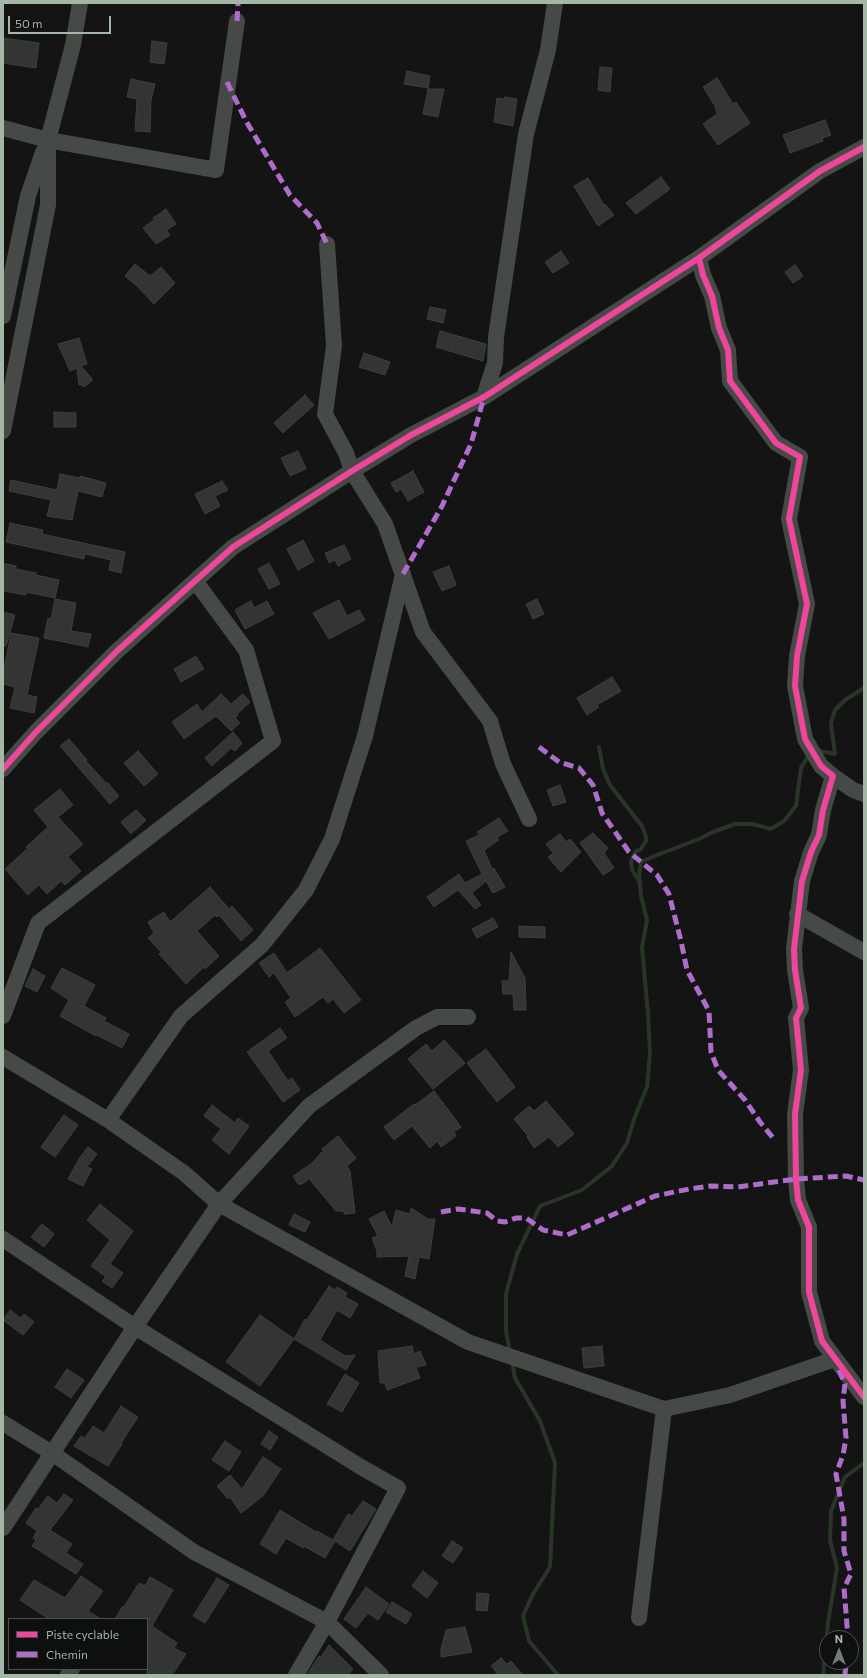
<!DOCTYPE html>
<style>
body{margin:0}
#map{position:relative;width:867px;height:1678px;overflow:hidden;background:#141414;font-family:Commissioner,sans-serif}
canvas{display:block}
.frame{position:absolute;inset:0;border:4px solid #a4b6a6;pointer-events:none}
.legend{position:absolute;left:8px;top:1618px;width:140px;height:52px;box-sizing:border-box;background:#0e100f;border:1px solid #4a524b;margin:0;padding:5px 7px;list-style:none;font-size:12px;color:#a4b6a6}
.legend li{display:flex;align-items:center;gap:8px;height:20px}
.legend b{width:20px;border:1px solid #4a524b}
.north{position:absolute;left:819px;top:1630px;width:40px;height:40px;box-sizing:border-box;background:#0e100f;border:1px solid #4a524b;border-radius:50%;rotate:0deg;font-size:11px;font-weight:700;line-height:16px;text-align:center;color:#a4b6a6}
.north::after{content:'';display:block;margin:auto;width:14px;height:18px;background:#727d73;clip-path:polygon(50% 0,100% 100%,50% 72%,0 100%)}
.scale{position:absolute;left:8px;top:16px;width:103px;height:18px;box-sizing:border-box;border:2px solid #a4b6a6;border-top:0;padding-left:5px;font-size:12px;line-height:14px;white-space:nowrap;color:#a4b6a6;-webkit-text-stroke:3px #0e100f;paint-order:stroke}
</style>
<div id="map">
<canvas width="867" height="1678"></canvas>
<div class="frame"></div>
<ul class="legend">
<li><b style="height:5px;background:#ed469a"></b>Piste cyclable</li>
<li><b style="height:5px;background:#b06ccc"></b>Chemin</li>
</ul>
<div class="north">N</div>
<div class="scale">50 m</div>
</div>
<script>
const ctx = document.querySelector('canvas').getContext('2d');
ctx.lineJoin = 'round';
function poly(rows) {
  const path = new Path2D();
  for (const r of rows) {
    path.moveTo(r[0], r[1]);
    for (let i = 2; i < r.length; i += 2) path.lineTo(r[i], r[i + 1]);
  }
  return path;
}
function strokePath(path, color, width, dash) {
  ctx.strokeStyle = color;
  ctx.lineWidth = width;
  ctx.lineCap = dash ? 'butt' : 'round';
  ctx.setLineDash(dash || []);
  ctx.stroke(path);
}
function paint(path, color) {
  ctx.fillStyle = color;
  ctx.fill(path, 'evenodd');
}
strokePath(poly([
 [599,747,603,769,610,785,642,826,646,837,646,841,640,850,636,851,631,861,632,870,639,881],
 [817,752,819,751,835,754,831,723,835,710,845,700,864,688],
 [510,1352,506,1331,506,1294,517,1254,540,1206,582,1190,612,1166,627,1143,634,1119,647,1087,650,1054,648,1014,642,947,647,920,641,896,639,875,641,862,657,855,699,839,713,832,735,824,752,824,771,829,784,821,796,806,801,768,807,758,811,756],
 [512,1361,515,1378,540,1421,555,1463,550,1567,533,1594,523,1616,529,1641,558,1675],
 [823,1675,828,1623,837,1568,830,1540,831,1511,845,1477,864,1463]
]), '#293627', 4);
const building = poly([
 [3,38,39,43,36,68,3,63,3,38],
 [152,41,167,43,164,64,150,62,152,41],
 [600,67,612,68,610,92,598,90,600,67],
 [407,71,430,76,428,88,404,84,407,71],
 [717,78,733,104,736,102,750,123,718,145,703,124,717,114,715,106,703,87,717,78],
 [131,79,155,84,151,100,150,132,135,131,137,99,127,97,131,79],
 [428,89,444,89,438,117,423,114,428,89],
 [505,97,517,99,513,126,494,122,497,98,505,99,505,97],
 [825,120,831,135,822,138,823,141,790,153,783,135,825,120],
 [661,177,670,189,636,214,626,203,661,177],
 [588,178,604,205,605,204,614,215,598,226,574,186,588,178],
 [166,209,176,224,166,230,170,235,156,244,143,228,154,220,153,218,166,209],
 [561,251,569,263,553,273,545,262,561,251],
 [135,264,150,276,161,267,175,283,154,304,138,287,125,276,135,264],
 [795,265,803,276,793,283,785,272,795,265],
 [430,307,446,310,443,323,427,319,430,307],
 [440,331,486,344,483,361,436,347,440,331],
 [79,338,87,364,81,366,93,380,84,387,81,385,79,385,77,368,70,371,58,344,79,338],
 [364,353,390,362,385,375,359,367,364,353],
 [305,395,314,405,283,433,274,423,305,395],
 [54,412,76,413,76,427,54,427,54,412],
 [298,451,306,469,290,476,281,458,298,451],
 [413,471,424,492,408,501,401,489,396,492,391,483,413,471],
 [60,474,80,478,80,476,106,483,102,497,78,491,72,520,47,516,51,500,9,491,11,480,57,490,60,474],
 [222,481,228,490,215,496,220,506,205,514,195,494,222,481],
 [10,523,43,530,42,534,125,552,121,573,109,570,111,560,85,554,84,559,6,542,10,523],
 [303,540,314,561,298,570,287,549,303,540],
 [344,545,351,559,338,566,335,560,329,563,325,553,344,545],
 [3,563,16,566,16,569,36,573,36,575,59,580,55,598,26,592,26,595,3,591,3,563],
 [269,563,280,584,269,589,258,569,269,563],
 [449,566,456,585,442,591,433,572,449,566],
 [55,599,76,603,71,631,91,634,88,647,44,638,48,618,51,619,55,599],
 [537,599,544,614,533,619,526,604,537,599],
 [339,600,347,616,359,610,365,620,329,639,313,613,339,600],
 [251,601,254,608,267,601,274,614,245,629,235,610,251,601],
 [3,612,15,615,6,646,3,646,3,612],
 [11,633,39,638,27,695,37,697,34,713,10,708,15,687,3,684,3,669,4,669,11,633],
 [196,656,204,669,181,682,174,669,196,656],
 [612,677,621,691,597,705,599,707,587,715,577,698,612,677],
 [221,694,231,704,243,694,250,702,237,714,238,715,235,718,240,723,231,731,216,716,184,739,172,722,197,704,202,712,221,694],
 [233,732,242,743,235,751,231,748,212,766,205,758,233,732],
 [69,739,87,760,86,761,106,783,107,782,119,796,110,804,60,746,69,739],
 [138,751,158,774,144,786,124,763,138,751],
 [560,785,566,802,553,806,547,790,560,785],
 [60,789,73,805,58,817,83,844,68,857,81,871,65,885,61,881,47,894,39,885,28,895,5,869,28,848,26,847,48,827,34,810,60,789],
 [136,810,146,820,131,834,121,822,136,810],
 [499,818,508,831,497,837,499,840,484,850,492,869,494,868,505,887,493,893,486,881,472,893,481,905,475,909,458,890,434,907,427,897,459,874,465,883,482,874,466,841,479,835,477,832,499,818],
 [593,833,608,848,604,853,614,868,603,875,580,843,593,833],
 [560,834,566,842,570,839,581,852,561,872,548,857,553,853,546,844,560,834],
 [210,887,229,909,232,906,253,930,241,941,219,915,217,917,215,915,197,931,219,956,205,969,204,967,186,984,159,954,161,952,148,938,154,933,148,922,164,912,170,922,210,887],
 [493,918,498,927,477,938,472,929,493,918],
 [519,926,545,927,545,938,519,937,519,926],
 [320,948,361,1000,344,1013,333,999,328,1003,323,997,295,1017,285,1002,291,998,274,973,269,977,259,963,274,953,287,973,320,948],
 [511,952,525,978,526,1010,514,1010,513,994,503,994,502,981,509,981,511,952],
 [62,968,95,985,84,1006,106,1018,104,1021,129,1034,122,1048,97,1035,96,1036,60,1016,69,1000,51,988,62,968],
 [33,969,45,976,37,992,25,986,33,969],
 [280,1028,287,1038,268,1051,288,1081,292,1078,300,1090,283,1102,247,1052,280,1028],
 [444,1040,465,1063,433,1089,408,1059,426,1044,432,1051,444,1040],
 [486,1049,515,1087,497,1102,467,1063,486,1049],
 [434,1091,461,1127,454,1132,456,1136,441,1147,437,1141,430,1148,412,1126,394,1140,384,1127,414,1104,415,1105,434,1091],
 [546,1101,574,1134,558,1147,549,1137,534,1148,527,1137,528,1136,514,1119,529,1106,534,1111,546,1101],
 [212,1105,235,1123,238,1118,249,1126,229,1154,212,1140,221,1129,204,1116,212,1105],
 [64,1115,78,1125,55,1157,41,1147,64,1115],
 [338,1136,356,1158,347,1166,350,1171,355,1213,344,1214,344,1211,336,1211,310,1180,310,1178,302,1184,298,1184,293,1176,311,1164,324,1150,322,1149,338,1136],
 [88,1147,97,1154,87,1167,92,1169,83,1186,68,1179,79,1159,88,1147],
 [100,1204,133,1231,110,1264,123,1273,112,1288,102,1281,106,1277,91,1266,110,1240,87,1220,100,1204],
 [411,1208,428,1219,435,1219,429,1259,419,1257,415,1279,405,1276,409,1256,377,1257,377,1251,372,1238,378,1236,369,1219,384,1211,392,1227,396,1210,410,1214,411,1208],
 [294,1214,310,1222,305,1232,289,1225,294,1214],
 [42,1224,54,1234,44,1247,31,1237,42,1224],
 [329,1286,335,1290,337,1287,347,1293,345,1297,358,1304,350,1318,337,1310,320,1340,345,1356,355,1355,346,1370,294,1339,305,1319,307,1320,329,1286],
 [10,1310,21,1318,24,1314,34,1322,23,1335,3,1320,10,1310],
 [260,1315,294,1339,260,1386,226,1362,260,1315],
 [412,1346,414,1354,420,1351,426,1365,416,1367,420,1378,387,1390,385,1383,380,1383,378,1351,412,1346],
 [602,1346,604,1366,584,1368,582,1348,602,1346],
 [67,1369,84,1380,71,1398,55,1387,67,1369],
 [345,1374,359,1383,342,1412,327,1404,345,1374],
 [121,1406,138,1417,121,1443,122,1444,108,1466,74,1446,81,1436,85,1438,93,1426,104,1433,121,1406],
 [269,1431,278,1437,270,1450,261,1444,269,1431],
 [225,1441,241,1452,229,1471,212,1460,225,1441],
 [263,1457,281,1469,263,1496,241,1513,230,1497,228,1499,217,1486,230,1475,242,1489,263,1457],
 [64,1494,73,1500,50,1530,72,1544,66,1553,83,1564,76,1574,32,1546,36,1540,33,1538,37,1531,26,1523,36,1508,38,1509,48,1496,57,1503,64,1494],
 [363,1501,376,1509,350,1551,335,1541,325,1558,304,1546,303,1548,286,1538,276,1554,260,1544,280,1510,316,1532,317,1531,333,1540,348,1514,352,1516,363,1501],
 [452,1541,463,1548,453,1563,442,1556,452,1541],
 [423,1571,438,1583,427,1598,412,1586,423,1571],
 [81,1576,103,1591,88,1611,101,1619,49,1619,20,1600,34,1580,65,1598,81,1576],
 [150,1577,173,1590,152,1626,177,1643,174,1648,186,1654,172,1675,147,1675,147,1619,115,1619,123,1606,124,1607,139,1583,145,1586,150,1577],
 [217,1578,229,1585,205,1623,193,1616,217,1578],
 [366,1587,389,1604,378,1620,368,1613,356,1628,344,1619,366,1587],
 [477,1593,489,1594,487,1611,476,1610,477,1593],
 [392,1602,412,1614,406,1624,386,1612,392,1602],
 [465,1627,472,1652,441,1657,441,1649,446,1630,465,1627],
 [329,1645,353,1669,348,1675,307,1675,319,1656,321,1657,329,1645],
 [501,1658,507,1664,511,1661,523,1675,494,1675,497,1673,491,1666,501,1658]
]);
paint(building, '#333533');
strokePath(building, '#3c403d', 1);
strokePath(poly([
 [3,128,48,140,216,170,237,21],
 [327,244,334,346,325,414,346,453,352,471,385,524,423,632,490,721,503,764,529,819],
 [699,258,703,275,712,296,719,328,728,350,730,381,776,443,800,457,789,519,807,604,797,656,795,686,805,739,821,766,833,776,823,810,819,835,811,852,802,881,794,949,795,970,801,1008,796,1018,801,1070,795,1114,796,1179,798,1200,809,1227,809,1292,822,1341,864,1397],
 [3,316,28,196,43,152],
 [484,397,495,363,496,337,526,134,548,50,555,3],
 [3,431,48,205,48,140,73,45,80,3],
 [3,769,36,732,117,651,233,547,352,471,411,435,484,397,699,258,820,171,864,147],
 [833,776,853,790,864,794],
 [797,914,864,952],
 [3,1016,38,923,273,741,246,650,196,582],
 [3,1057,108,1120,184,1173,219,1204,468,1342,664,1409,730,1395,835,1359],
 [108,1120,181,1016,262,945,306,890,332,839,365,736,403,574],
 [3,1239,135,1327,361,1467,398,1488,327,1622,296,1675],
 [3,1423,52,1453,194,1552,327,1622,381,1675],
 [3,1528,135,1327,219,1204,309,1106,416,1028,437,1017,468,1017],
 [639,1618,664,1409],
 [68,1675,72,1669]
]), '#454a46', 16);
strokePath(poly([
 [237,21,238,3],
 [227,82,246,121,290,195,317,223,327,244],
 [403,574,441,508,471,444,484,397],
 [539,747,559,762,579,768,593,785,602,813,629,852,657,875,669,894,681,941,687,970,709,1011,711,1052,718,1070,745,1100,760,1122,774,1139],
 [441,1212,458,1209,487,1213,497,1221,505,1222,516,1218,526,1218,543,1230,567,1235,655,1196,689,1189,710,1186,738,1187,796,1179,846,1176,864,1180],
 [839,1370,845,1384,843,1401,846,1438,843,1455,836,1474,844,1519,844,1551,851,1574,844,1588,848,1638],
 [845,1675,846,1662]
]), '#b06ccc', 5, [10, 5]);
strokePath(poly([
 [699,258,703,275,712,296,719,328,728,350,730,381,776,443,800,457,789,519,807,604,797,656,795,686,805,739,821,766,833,776,823,810,819,835,811,852,802,881,794,949,795,970,801,1008,796,1018,801,1070,795,1114,796,1179,798,1200,809,1227,809,1292,822,1341,864,1397],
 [3,769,36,732,117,651,233,547,352,471,411,435,484,397,699,258,820,171,864,147]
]), '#ed469a', 6);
</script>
